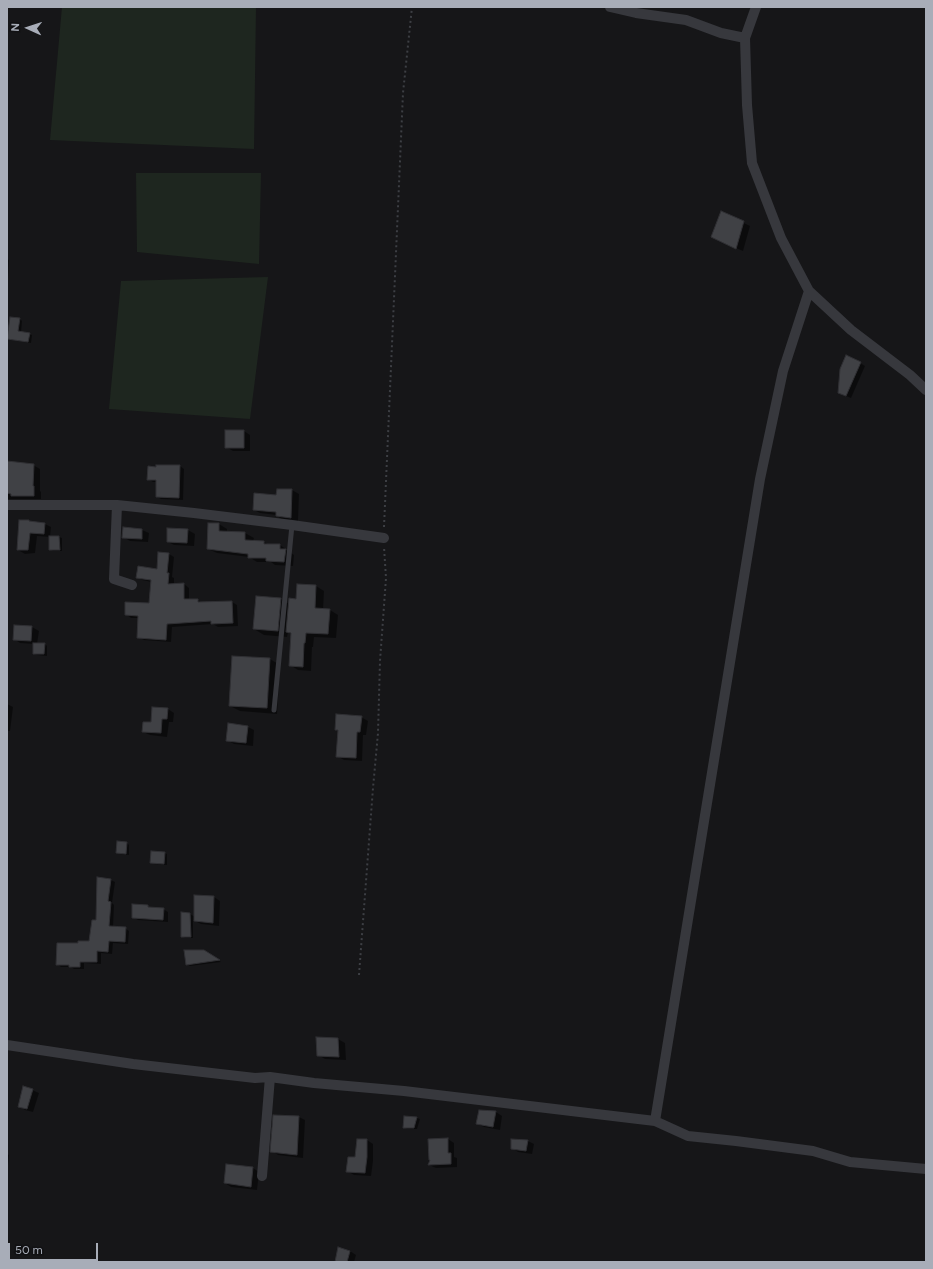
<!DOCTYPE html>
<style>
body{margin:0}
#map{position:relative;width:933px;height:1269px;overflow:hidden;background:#161618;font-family:Figtree,sans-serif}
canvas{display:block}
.frame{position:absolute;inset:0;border:8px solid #a8adb8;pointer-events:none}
.north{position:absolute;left:8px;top:8px;width:40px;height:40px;-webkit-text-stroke:3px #111113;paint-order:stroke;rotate:273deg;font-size:11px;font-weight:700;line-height:16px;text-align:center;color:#a8adb8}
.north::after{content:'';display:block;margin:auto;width:14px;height:18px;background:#a8adb8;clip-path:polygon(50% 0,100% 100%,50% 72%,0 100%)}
.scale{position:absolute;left:8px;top:1243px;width:90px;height:18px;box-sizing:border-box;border:2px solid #a8adb8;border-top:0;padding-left:5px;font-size:12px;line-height:14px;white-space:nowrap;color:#a8adb8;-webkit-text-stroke:3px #111113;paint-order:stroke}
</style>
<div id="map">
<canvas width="933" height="1269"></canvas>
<div class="frame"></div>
<div class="north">N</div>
<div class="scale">50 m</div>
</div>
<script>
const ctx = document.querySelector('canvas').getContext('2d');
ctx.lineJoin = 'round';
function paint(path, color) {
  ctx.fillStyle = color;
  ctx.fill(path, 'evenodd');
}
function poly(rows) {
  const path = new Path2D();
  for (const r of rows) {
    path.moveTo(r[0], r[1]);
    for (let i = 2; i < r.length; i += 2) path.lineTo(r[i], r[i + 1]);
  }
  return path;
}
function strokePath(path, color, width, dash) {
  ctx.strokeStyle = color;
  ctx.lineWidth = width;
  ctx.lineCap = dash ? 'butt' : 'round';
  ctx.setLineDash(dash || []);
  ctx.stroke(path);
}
paint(poly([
 [62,7,256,7,254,149,50,140],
 [136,173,261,173,259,264,137,252],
 [268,277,250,419,109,409,121,281]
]), '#1e261f');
paint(poly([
 [721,212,750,226,743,251,719,241],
 [7,259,9,260,8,278,7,278],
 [20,319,22,321,21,332,32,335,31,343,7,339,7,326,9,327],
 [860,363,865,366,851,398,839,393],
 [244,431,250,435,250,451,233,451,226,447],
 [7,460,8,462,33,465,40,469,40,491,41,492,41,499,7,499],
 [180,466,184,469,183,500,161,499,157,497,157,482,153,482,148,479],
 [278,490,292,490,299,494,298,521,283,520,277,516,277,515,260,513,254,510,277,496],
 [31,523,45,524,51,527,50,537,59,537,62,538,62,551,53,551,50,549,50,537,37,536,35,553,25,554,18,550],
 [219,524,227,529,227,532,245,533,254,538,253,541,264,542,269,545,280,545,294,555,293,566,275,565,271,562,257,562,249,557,217,553,208,549],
 [124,528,142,530,149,533,148,542,130,541,123,537],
 [168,529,188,530,195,534,194,546,174,545,168,542],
 [169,554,174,557,172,577,174,578,174,585,184,584,189,588,189,600,198,600,202,603,232,602,237,605,238,626,218,627,213,624,172,627,171,642,144,640,138,637,139,618,131,618,126,614,150,604,152,582,142,580,137,577,158,571],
 [316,586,324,591,323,610,330,610,338,615,336,638,314,637,313,647,312,647,311,671,298,670,290,665,292,635,288,632,287,637,264,635,254,629,281,599,289,604,297,600],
 [15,626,32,627,39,631,37,644,45,644,47,646,47,656,37,655,34,654,34,644,20,643,14,639],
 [270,659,280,665,277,714,240,711,230,706],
 [7,704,13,707,10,731,7,731],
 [168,709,174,713,173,722,169,722,167,737,150,735,143,732],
 [361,717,368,721,366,735,363,735,362,761,344,760,337,756,339,731,336,729],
 [229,724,248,727,254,730,253,746,234,744,227,740],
 [127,843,129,845,129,855,120,854,117,852],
 [165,853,167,854,167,865,154,864,152,862],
 [98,879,111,880,115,882,112,903,114,905,113,927,125,928,129,931,128,944,113,943,112,954,101,953,101,964,84,963,84,969,74,969,71,967,61,967,57,964,79,944,90,942,97,921],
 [195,897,214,897,220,901,219,926,201,924,193,920,193,938,185,938,182,936,182,914,190,914,195,917],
 [147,906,151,908,163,909,168,912,168,922,138,920,133,917],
 [204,951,221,962,190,966,187,964],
 [317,1038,338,1039,345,1043,346,1060,325,1059,318,1055],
 [32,1090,39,1093,33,1112,25,1110,19,1106],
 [480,1111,496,1112,502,1116,500,1130,484,1127,477,1124],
 [7,1113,8,1114,7,1141],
 [299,1117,305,1120,303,1158,278,1155,272,1151],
 [405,1117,417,1118,420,1119,417,1129,407,1129,404,1127],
 [448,1139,454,1143,454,1157,457,1158,457,1167,436,1168,429,1165],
 [367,1140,373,1144,373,1161,371,1176,354,1175,347,1171],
 [528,1141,534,1144,532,1154,518,1152,512,1148],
 [7,1154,9,1155,8,1165,7,1164],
 [227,1165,253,1168,259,1172,257,1190,231,1187,225,1183],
 [350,1251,356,1255,354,1262,336,1262]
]), '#0007');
const building = poly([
 [721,211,744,221,736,249,711,237,721,211],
 [10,317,20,318,18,331,30,333,28,342,7,339,10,317],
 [846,355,861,362,846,396,838,393,840,369,846,355],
 [225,430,244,430,244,448,225,448,225,430],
 [7,461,34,464,33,486,34,486,34,496,11,496,11,494,7,493,7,461],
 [156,465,180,465,179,498,156,497,156,480,147,480,148,466,156,467,156,465],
 [277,489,292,489,291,518,276,516,276,512,253,510,254,493,276,495,277,489],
 [19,520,29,520,29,521,45,523,44,534,30,533,28,550,17,550,19,520],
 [208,523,219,523,219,531,245,532,245,540,264,541,264,544,280,544,280,549,286,549,284,562,266,561,266,558,248,558,248,554,207,549,208,523],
 [123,527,142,529,142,539,122,538,123,527],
 [167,528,188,529,187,543,167,542,167,528],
 [49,536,59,536,60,550,49,550,49,536],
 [158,552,169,553,167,573,169,573,168,584,184,583,184,599,198,599,198,602,232,601,233,623,211,624,211,621,167,624,166,640,137,638,138,616,125,615,125,602,149,603,151,580,136,578,138,566,157,569,158,552],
 [297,584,316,585,315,608,330,609,328,634,306,633,305,643,304,643,303,667,289,666,291,633,286,632,289,598,296,599,297,584],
 [256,596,281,598,278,631,253,629,256,596],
 [14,625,32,626,31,641,13,640,14,625],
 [33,643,45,643,44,654,33,654,33,643],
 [232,656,270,658,267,708,229,706,232,656],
 [152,707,168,708,167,719,162,719,161,733,142,732,143,722,151,722,152,707],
 [336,714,362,716,360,732,357,732,356,758,336,757,338,730,335,730,336,714],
 [228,723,248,726,246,743,226,741,228,723],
 [117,841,127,842,126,854,116,853,117,841],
 [151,851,165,852,164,864,150,863,151,851],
 [97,877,111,879,108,901,111,902,109,926,126,927,125,942,109,941,108,952,97,951,97,962,80,962,80,967,69,967,69,965,56,965,57,943,78,943,78,941,89,941,92,920,96,920,97,877],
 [194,895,214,896,213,923,194,921,194,895],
 [132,904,148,905,148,907,164,908,163,920,132,918,132,904],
 [181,912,190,913,191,937,181,937,181,912],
 [184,950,204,950,220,960,186,965,184,950],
 [316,1037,338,1038,339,1057,317,1056,316,1037],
 [23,1086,33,1089,27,1109,18,1107,23,1086],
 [479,1110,496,1111,493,1127,476,1124,479,1110],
 [273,1115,299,1116,297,1155,270,1152,273,1115],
 [404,1116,417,1117,414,1128,403,1128,404,1116],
 [448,1138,448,1153,451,1153,451,1164,428,1165,430,1160,429,1160,428,1139,448,1138],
 [357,1139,367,1139,367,1157,365,1173,346,1172,348,1157,355,1157,357,1139],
 [511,1139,528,1140,526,1151,511,1149,511,1139],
 [226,1164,253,1167,251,1187,224,1183,226,1164],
 [338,1247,350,1251,347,1262,335,1262,338,1247]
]);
paint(building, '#404145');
strokePath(building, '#303034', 1);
strokePath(poly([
 [384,527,403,93,412,7],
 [359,975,373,788,378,733,380,661,386,578,384,547]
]), '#3d3f44', 2, [2, 3]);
strokePath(poly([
 [274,710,292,525]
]), '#37383d', 5);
strokePath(poly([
 [610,7,636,13,686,20,721,33,745,38,756,7],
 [745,38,747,105,752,163,781,238,809,291,851,330,910,375,926,390],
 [7,505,117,505,194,513,292,525,384,538],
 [117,505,114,579,132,585],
 [7,1045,133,1064,255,1078,270,1077,314,1083,404,1091,655,1121,688,1136,736,1141,813,1151,850,1162,926,1169],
 [655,1121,760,479,783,371,809,291],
 [262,1176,270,1077]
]), '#37383d', 10);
</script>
